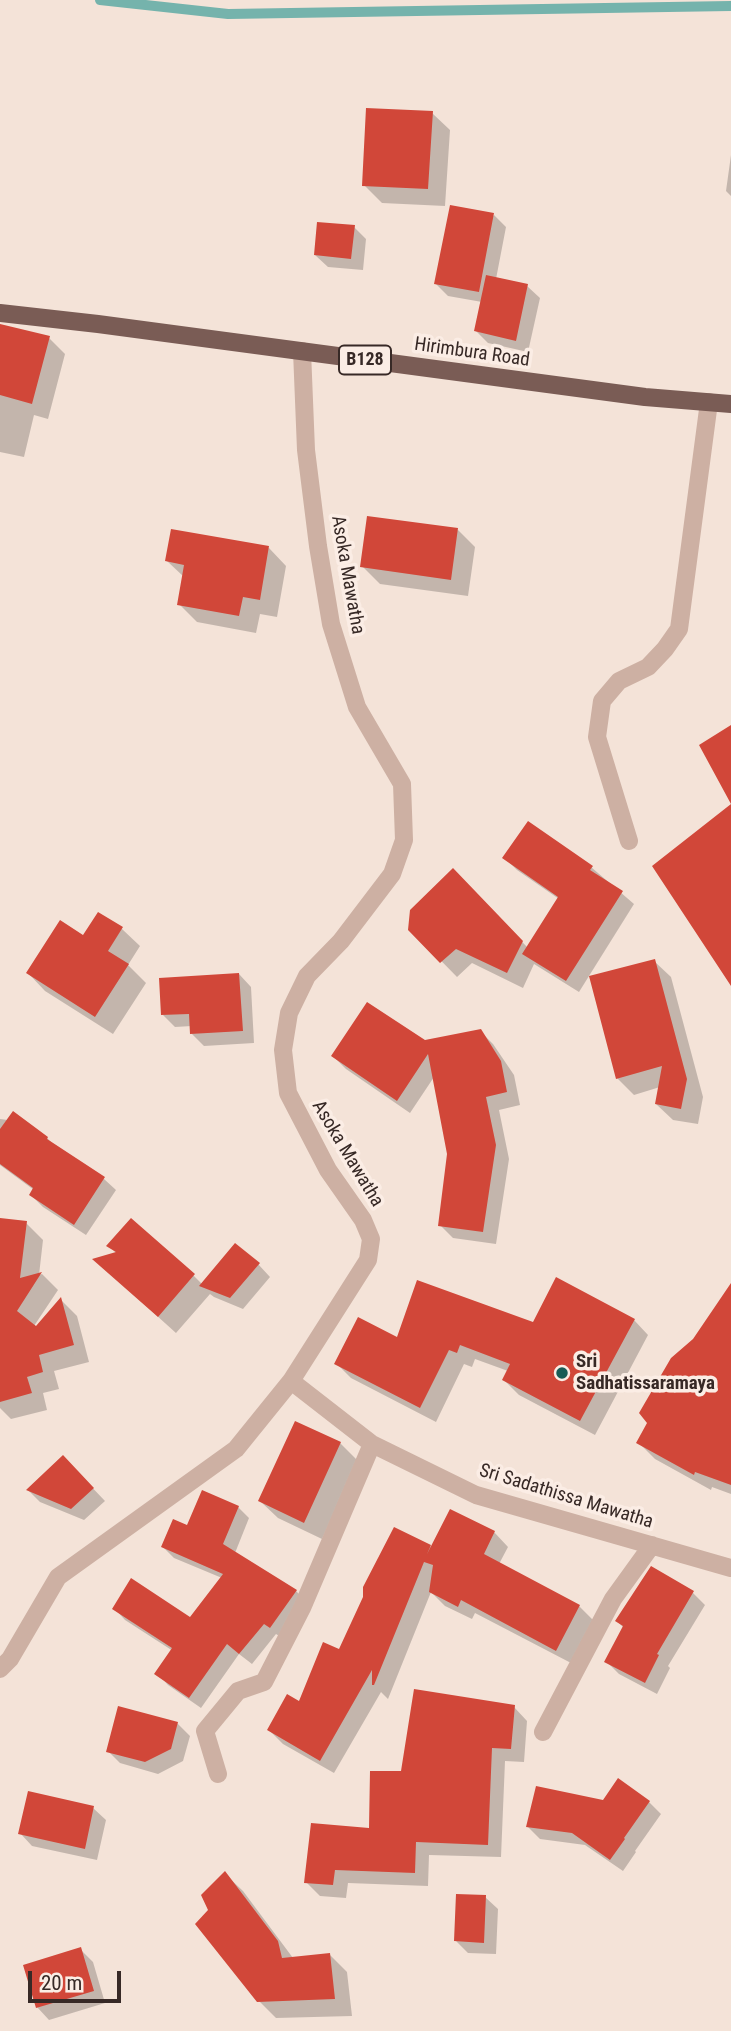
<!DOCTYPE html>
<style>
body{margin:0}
#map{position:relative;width:731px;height:2031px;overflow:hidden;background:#f4e3d8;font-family:"Roboto Condensed",sans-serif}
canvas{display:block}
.scale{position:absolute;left:28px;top:1971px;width:93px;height:32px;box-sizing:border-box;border:4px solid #372926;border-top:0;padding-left:9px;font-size:21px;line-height:24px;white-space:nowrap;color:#372926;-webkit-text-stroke:5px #fbede5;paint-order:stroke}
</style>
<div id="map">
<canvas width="731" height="2031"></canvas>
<div class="scale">20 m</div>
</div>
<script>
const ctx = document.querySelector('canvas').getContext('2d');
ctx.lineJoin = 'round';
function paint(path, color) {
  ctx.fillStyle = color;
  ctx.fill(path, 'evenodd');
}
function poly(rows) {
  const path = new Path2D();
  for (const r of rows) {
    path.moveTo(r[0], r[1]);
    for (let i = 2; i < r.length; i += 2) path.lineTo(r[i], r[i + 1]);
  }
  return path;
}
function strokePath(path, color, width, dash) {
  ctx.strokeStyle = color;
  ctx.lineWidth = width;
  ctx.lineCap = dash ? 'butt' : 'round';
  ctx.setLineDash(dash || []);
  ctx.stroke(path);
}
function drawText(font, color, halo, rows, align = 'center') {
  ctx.font = font + ' "Roboto Condensed",sans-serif';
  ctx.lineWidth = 7;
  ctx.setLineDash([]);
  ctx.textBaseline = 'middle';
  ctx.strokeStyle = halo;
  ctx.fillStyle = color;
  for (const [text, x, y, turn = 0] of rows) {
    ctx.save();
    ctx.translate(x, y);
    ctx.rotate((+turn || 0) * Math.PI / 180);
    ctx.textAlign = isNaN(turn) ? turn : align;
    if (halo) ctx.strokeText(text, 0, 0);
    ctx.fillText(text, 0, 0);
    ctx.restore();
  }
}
paint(poly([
 [432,113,450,130,445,206,382,203,364,185],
 [731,155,731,196,726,191],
 [494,215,506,227,496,279,527,286,540,298,528,352,488,343,476,331,482,302,448,296,436,284],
 [354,227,366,239,363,270,328,267,315,255],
 [0,326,49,338,65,354,48,419,34,415,24,457,0,452],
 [458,530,475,547,468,596,380,584,362,566],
 [269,548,286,566,277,617,260,614,256,633,197,622,179,604,184,577,167,561],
 [505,858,591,867,634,904,579,992,534,964,523,988,472,963,457,977,410,929,468,886,528,948,559,899,517,870],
 [99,914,122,929,140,946,128,965,146,983,113,1034,45,991,28,973,84,937],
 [654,961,671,977,703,1097,698,1124,673,1120,656,1104,660,1087,634,1095,617,1078],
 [239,974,251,987,254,1043,204,1046,192,1034,192,1026,175,1027,163,1015],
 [480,1031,493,1044,514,1075,520,1105,499,1110,509,1159,496,1244,453,1238,440,1225,449,1154,434,1077,410,1113,346,1069,333,1056],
 [0,1119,8,1120,47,1138,57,1148,104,1179,116,1190,86,1235,43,1207,31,1195,34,1190,0,1165],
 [0,1220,26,1223,43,1240,39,1275,42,1274,58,1290,32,1329,34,1330,61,1300,77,1316,89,1362,54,1371,59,1389,43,1393,47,1410,11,1419,0,1408],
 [109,1246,193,1275,203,1285,258,1264,270,1277,243,1309,214,1297,210,1294,176,1333,95,1260,117,1254],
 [731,1316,731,1494,712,1487,711,1490,655,1459,638,1442],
 [634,1320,648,1335,595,1435,519,1395,504,1380,508,1371,475,1359,472,1367,464,1364,436,1422,351,1378,336,1363,398,1339,533,1324],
 [340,1443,358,1461,322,1539,278,1518,260,1501],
 [63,1457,105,1501,84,1520,40,1502,28,1490],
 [238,1507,249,1518,235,1553,296,1591,307,1602,282,1638,276,1634,252,1664,239,1654,201,1708,168,1685,157,1673,173,1651,125,1620,114,1608,191,1619,222,1578,174,1558,163,1547,188,1527],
 [494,1532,508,1547,499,1564,579,1606,593,1620,571,1663,475,1613,472,1619,445,1606,431,1592,388,1699,381,1692,334,1773,283,1744,269,1730,300,1704,340,1651,430,1546,432,1549],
 [693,1593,705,1605,668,1666,670,1668,657,1694,619,1674,607,1662,624,1628,617,1621],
 [514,1707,527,1721,524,1762,505,1761,501,1857,429,1855,428,1886,348,1883,346,1898,320,1896,306,1882,371,1830,403,1773],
 [177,1723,190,1736,183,1761,158,1774,120,1763,108,1751],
 [604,1802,649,1802,661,1814,635,1851,636,1852,623,1871,585,1845,540,1839,528,1827],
 [93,1808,106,1820,97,1860,32,1846,20,1833],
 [225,1874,243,1891,293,1958,329,1954,347,1972,352,2016,276,2018,258,2000,210,1910],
 [485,1897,498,1909,496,1954,468,1953,456,1941],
 [80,1949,93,1962,105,2003,49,2020,37,2007]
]), '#0003');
strokePath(poly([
 [100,0,228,14,731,6]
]), '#75b3ac', 10);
paint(poly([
 [366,108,433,111,428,189,362,186],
 [450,205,494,213,479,292,434,284],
 [317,222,355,225,351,259,314,255],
 [486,275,528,284,516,341,474,331],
 [0,324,50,336,32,404,0,395],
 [367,516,458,528,451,580,360,567],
 [171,529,269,546,260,600,243,597,239,616,177,605,184,565,165,561],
 [731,725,731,986,652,866,731,804,699,745],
 [528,821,593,866,590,870,623,891,566,981,522,954,558,897,502,858],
 [453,868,523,941,507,973,456,949,440,963,408,930,410,910],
 [98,912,123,927,108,951,129,964,95,1017,26,973,60,920,83,935],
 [655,959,687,1079,681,1109,655,1104,662,1066,616,1079,589,976],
 [239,973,243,1031,190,1034,189,1014,161,1015,159,978],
 [367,1002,425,1040,481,1029,501,1061,507,1092,486,1097,496,1145,483,1232,438,1226,447,1154,428,1054,397,1101,331,1056],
 [13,1111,48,1137,47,1139,105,1177,74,1225,29,1195,33,1188,0,1164,0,1129],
 [0,1218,27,1221,20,1278,42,1272,17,1311,36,1326,61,1297,74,1345,39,1355,43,1372,27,1377,32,1393,0,1402],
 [131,1218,195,1274,158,1317,92,1259,116,1252,106,1246],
 [235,1243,260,1263,230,1298,199,1286],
 [556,1277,635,1319,580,1421,502,1380,510,1364,460,1345,457,1353,449,1350,420,1408,334,1364,358,1317,397,1337,417,1280,533,1322],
 [731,1283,731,1485,695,1472,694,1475,636,1443,647,1423,639,1413,671,1358,693,1339],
 [295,1421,341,1442,304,1523,258,1501],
 [63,1455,94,1488,71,1509,26,1490],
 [202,1490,239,1506,223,1544,297,1590,270,1628,264,1624,239,1654,227,1644,189,1698,154,1674,172,1648,112,1609,131,1578,190,1617,223,1574,161,1547,173,1519,187,1525],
 [450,1509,495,1531,484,1554,580,1605,556,1651,461,1600,458,1607,429,1592,433,1565,424,1562,374,1685,372,1685,372,1670,320,1761,267,1730,287,1694,299,1701,323,1642,339,1649,363,1597,363,1587,394,1527,431,1545,427,1554],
 [651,1566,694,1591,657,1654,659,1655,645,1683,604,1662,623,1626,615,1621],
 [414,1689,515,1705,511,1749,492,1748,488,1845,416,1842,415,1873,335,1870,333,1885,304,1883,311,1823,369,1828,370,1771,401,1771],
 [118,1706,178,1722,171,1749,145,1762,106,1752],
 [618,1778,650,1801,624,1838,625,1839,610,1860,572,1833,526,1827,536,1786,603,1800],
 [28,1791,94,1806,85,1849,18,1834],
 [225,1871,278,1941,282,1958,330,1953,335,1999,257,2002,195,1924,208,1910,201,1895],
 [456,1894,486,1895,484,1943,454,1941],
 [81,1947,94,1991,36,2008,23,1965]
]), '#d14739');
strokePath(poly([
 [629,841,597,737,602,701,619,681,648,667,665,649,679,629,709,402],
 [291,1381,372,1444,476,1495,731,1568],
 [0,1669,10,1659,58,1577,236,1449,291,1381,368,1260,371,1239,363,1220,328,1170,288,1093,283,1050,289,1013,307,976,341,941,392,874,404,840,402,784,357,707,331,624,318,546,306,450,302,351],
 [543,1732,613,1599,652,1545],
 [218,1774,205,1731,238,1691,264,1682,302,1608,372,1444]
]), '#cdb0a3', 18);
strokePath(poly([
 [0,313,98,324,645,397,731,404]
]), '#7a5c55', 18);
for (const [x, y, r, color] of [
 [562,1373,7,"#185c56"]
]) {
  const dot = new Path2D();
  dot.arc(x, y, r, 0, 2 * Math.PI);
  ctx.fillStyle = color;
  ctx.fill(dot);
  strokePath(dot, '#fbede5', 2.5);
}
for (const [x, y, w] of [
 [365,360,52]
]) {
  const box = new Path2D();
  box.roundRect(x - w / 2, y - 14.5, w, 29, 5);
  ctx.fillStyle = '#fbede5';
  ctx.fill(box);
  strokePath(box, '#372926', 2);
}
drawText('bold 18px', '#372926', null, [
 ["B128",365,360]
]);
drawText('19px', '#372926', '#fbede5', [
 ["Hirimbura Road",472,353,8],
 ["Asoka Mawatha",347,575,80],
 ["Asoka Mawatha",347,1154,59],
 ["Sri Sadathissa Mawatha",566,1497,17]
]);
drawText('bold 19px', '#372926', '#fbede5', [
 ["Sri",576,1362],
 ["Sadhatissaramaya",576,1384]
], 'left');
</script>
